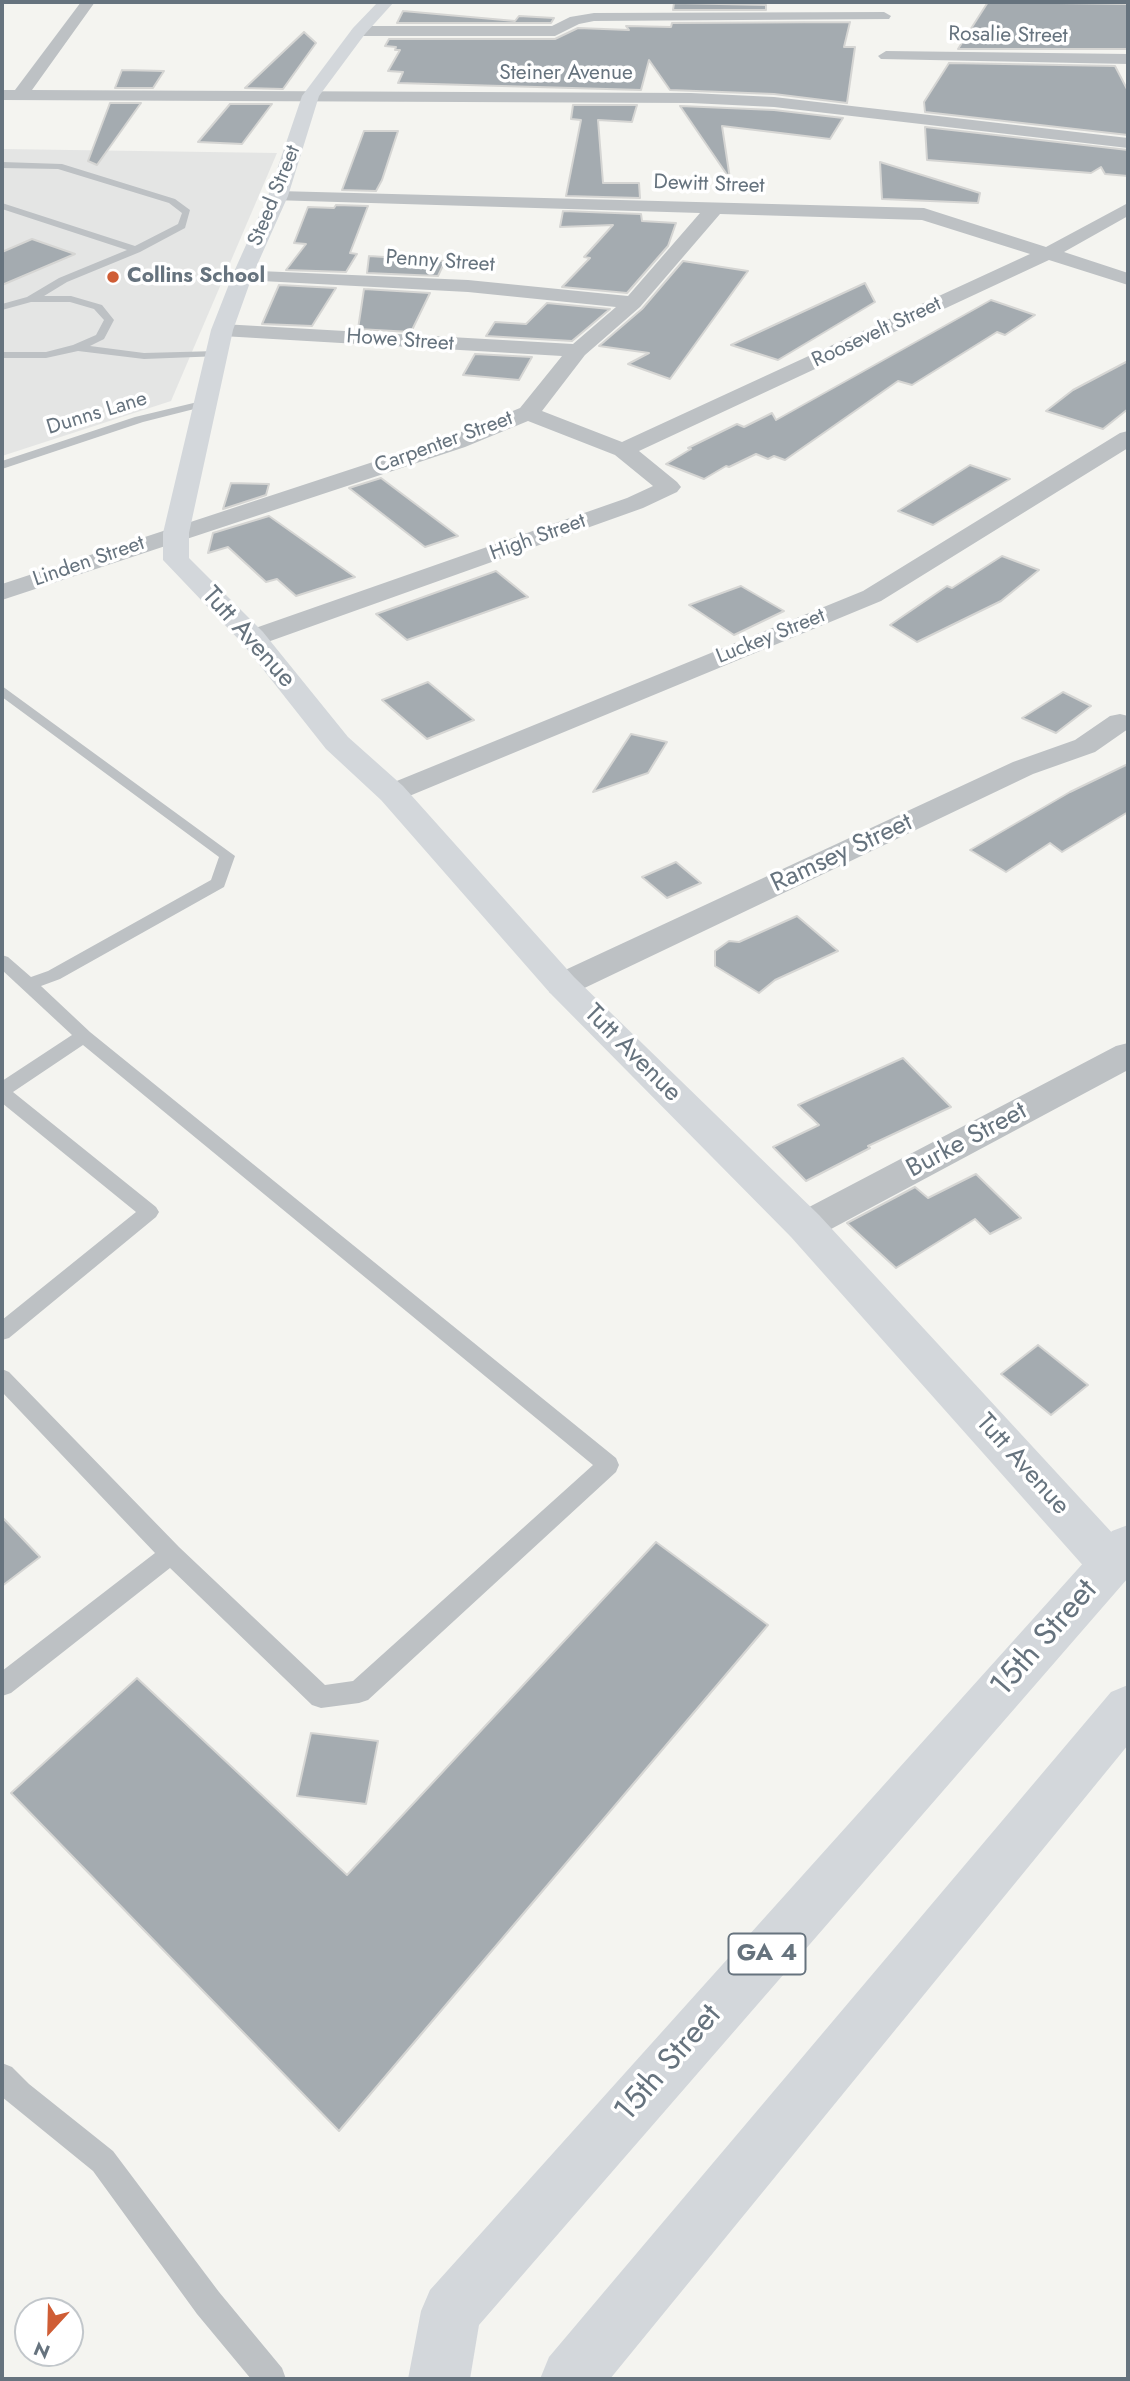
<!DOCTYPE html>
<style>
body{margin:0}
#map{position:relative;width:1130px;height:2381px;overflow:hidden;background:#f4f4f0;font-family:Jost,sans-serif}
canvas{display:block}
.frame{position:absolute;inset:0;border:4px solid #66737e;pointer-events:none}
.north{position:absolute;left:14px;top:2297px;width:70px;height:70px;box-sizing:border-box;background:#fff;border:2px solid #c2c7cb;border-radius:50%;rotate:202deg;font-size:19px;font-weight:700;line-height:28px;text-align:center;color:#66737e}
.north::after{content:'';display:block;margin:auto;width:24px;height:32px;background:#cf5d35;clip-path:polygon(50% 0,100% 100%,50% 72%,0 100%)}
</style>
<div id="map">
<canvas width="1130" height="2381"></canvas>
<div class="frame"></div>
<div class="north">N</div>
</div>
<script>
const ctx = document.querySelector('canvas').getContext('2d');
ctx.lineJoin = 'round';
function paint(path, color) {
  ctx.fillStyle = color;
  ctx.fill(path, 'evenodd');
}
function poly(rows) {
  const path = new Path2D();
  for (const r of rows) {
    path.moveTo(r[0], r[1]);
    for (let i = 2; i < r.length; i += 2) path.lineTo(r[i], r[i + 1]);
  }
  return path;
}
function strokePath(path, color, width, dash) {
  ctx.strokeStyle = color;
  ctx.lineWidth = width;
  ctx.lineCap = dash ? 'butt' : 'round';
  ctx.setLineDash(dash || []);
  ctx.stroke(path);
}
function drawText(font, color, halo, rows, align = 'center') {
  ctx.font = font + ' Jost,sans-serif';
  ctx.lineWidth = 7;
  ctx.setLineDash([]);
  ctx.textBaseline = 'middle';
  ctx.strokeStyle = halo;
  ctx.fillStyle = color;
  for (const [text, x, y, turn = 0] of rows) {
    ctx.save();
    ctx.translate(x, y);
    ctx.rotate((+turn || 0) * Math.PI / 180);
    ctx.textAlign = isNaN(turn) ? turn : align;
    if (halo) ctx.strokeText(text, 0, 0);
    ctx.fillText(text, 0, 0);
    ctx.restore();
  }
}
paint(poly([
 [2,149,277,153,171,401,2,456]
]), '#e4e5e4');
const building = poly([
 [988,2,1128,4,1128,49,958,49,988,2],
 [674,3,766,5,766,10,673,10,674,3],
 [403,11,515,21,519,16,554,18,551,23,397,23,403,11],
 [850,22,844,47,855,47,847,103,774,94,670,90,649,60,641,90,398,83,403,72,388,71,400,50,395,50,396,47,385,46,389,39,555,39,578,28,629,30,626,26,671,27,672,23,850,22],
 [304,32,316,43,283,89,245,88,304,32],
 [949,63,1115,66,1128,91,1128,135,925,112,924,102,949,63],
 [122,70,164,71,153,88,115,88,122,70],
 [110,103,141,103,97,165,88,161,110,103],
 [230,104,272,104,242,144,198,142,230,104],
 [573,105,637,105,632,122,598,120,603,183,639,183,640,198,566,196,581,120,571,119,573,105],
 [680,106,774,110,843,118,830,139,722,126,730,179,680,106],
 [925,127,1128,150,1128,176,1105,174,1101,167,1091,173,927,160,925,127],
 [364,131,398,131,382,180,376,191,342,190,364,131],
 [880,162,980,193,978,203,882,199,880,162],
 [336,205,368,206,350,253,357,254,346,272,286,270,306,244,294,243,308,207,334,208,336,205],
 [563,211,641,214,642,221,676,223,668,246,627,293,562,287,590,258,584,257,613,225,560,227,563,211],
 [32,239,75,254,2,285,2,252,32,239],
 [369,256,445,261,438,276,367,273,369,256],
 [683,261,748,271,670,379,628,364,649,353,599,346,642,309,683,261],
 [865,283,875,302,778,360,731,345,865,283],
 [279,285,336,288,312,326,262,324,279,285],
 [364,289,430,293,411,332,358,329,364,289],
 [991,300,1035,315,1005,335,997,332,912,385,898,381,785,460,774,456,768,459,756,454,729,467,726,466,704,479,666,464,691,449,688,448,737,424,744,427,772,413,776,420,991,300],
 [547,303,610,309,572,341,486,336,495,322,526,324,547,303],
 [475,354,532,357,519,380,463,375,475,354],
 [1128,361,1128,409,1103,429,1046,411,1073,390,1128,361],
 [970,465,1010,479,933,525,898,511,970,465],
 [381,478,458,536,425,547,349,488,381,478],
 [231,483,269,484,266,495,223,509,231,483],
 [269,516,355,577,296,596,277,579,266,582,228,547,208,553,213,533,269,516],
 [1002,556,1039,570,1001,601,917,642,890,625,947,586,952,588,1002,556],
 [496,571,528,597,407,640,376,614,496,571],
 [741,586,784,611,734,635,689,605,741,586],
 [428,682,474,720,427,739,382,700,428,682],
 [1063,692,1091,706,1056,733,1022,718,1063,692],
 [631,734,667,742,648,773,593,792,631,734],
 [1128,764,1128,812,1062,852,1050,843,1006,872,970,850,1070,792,1128,764],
 [676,862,701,883,667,898,642,877,676,862],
 [797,916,838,951,775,980,759,993,715,966,715,951,729,941,739,942,797,916],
 [903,1058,951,1107,868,1146,870,1148,806,1181,773,1147,819,1125,798,1105,903,1058],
 [976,1174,1021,1218,990,1234,975,1219,896,1268,847,1223,915,1187,928,1198,976,1174],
 [1038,1345,1088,1385,1051,1415,1001,1374,1038,1345],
 [2,1517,40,1557,2,1586,2,1517],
 [656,1542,768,1625,339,2131,11,1793,137,1678,347,1875,656,1542],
 [311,1733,378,1741,366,1804,297,1796,311,1733]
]);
paint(building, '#a4abb0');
strokePath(building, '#d5d5d3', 2);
paint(poly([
 [2,162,62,164,175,199,190,210,185,228,140,252,67,282,44,296,71,296,102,305,114,320,104,339,90,346,144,353,217,351,221,352,221,356,144,359,78,351,46,358,2,358,2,352,46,352,73,345,96,335,104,320,94,309,70,302,31,302,2,310,2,304,27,297,59,278,127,250,2,209,2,203,135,246,178,224,182,213,169,203,58,169,2,168,2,162],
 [206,400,212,403,210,405,143,422,2,469,2,461,135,417,206,400],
 [2,686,235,856,224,887,60,979,41,986,90,1032,616,1458,619,1465,616,1472,368,1700,359,1703,321,1708,312,1705,170,1568,11,1693,2,1696,2,1671,155,1553,2,1392,2,1369,9,1372,179,1547,325,1685,353,1681,593,1465,83,1045,13,1092,156,1207,159,1212,156,1217,9,1338,2,1340,2,1320,136,1212,2,1103,2,1081,72,1035,2,970,2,955,8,957,31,977,48,971,211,880,219,857,2,697,2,686],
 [2,2063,12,2067,29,2084,113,2151,219,2292,282,2368,286,2379,251,2379,197,2314,93,2171,2,2097,2,2063]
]), '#bdc1c4');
paint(poly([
 [81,2,95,2,32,90,691,93,774,97,1128,138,1128,148,774,107,691,103,2,100,2,90,15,90,81,2],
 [884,12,891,16,889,19,594,21,579,24,555,36,359,36,351,31,359,26,552,26,570,17,594,13,884,12],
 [886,51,1128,54,1128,64,881,59,878,56,886,51],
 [278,191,924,208,1046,247,1128,203,1128,216,1064,252,1128,273,1128,285,1049,260,639,451,677,482,681,487,677,492,643,508,262,644,253,646,244,644,240,638,244,632,627,498,653,486,615,455,528,421,465,447,2,600,2,584,449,437,520,408,562,356,222,336,215,334,212,330,215,326,222,324,573,344,616,307,468,292,243,280,233,274,236,270,468,280,628,296,700,213,272,200,269,196,278,191],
 [720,214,922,220,1030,254,622,442,542,411,585,355,640,307,720,214],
 [1128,431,1128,448,881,601,402,799,392,802,382,799,377,793,382,787,863,591,1120,433,1128,431],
 [1120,714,1128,716,1128,729,1095,752,1033,774,574,993,562,996,550,993,546,985,550,977,1013,762,1075,740,1110,716,1120,714],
 [1128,1043,1128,1070,818,1236,805,1240,792,1236,786,1226,792,1216,1116,1046,1128,1043]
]), '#bdc1c4');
paint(poly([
 [378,2,394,2,365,34,319,96,288,196,253,274,233,330,189,533,189,558,263,632,348,737,403,786,574,977,819,1215,1127,1549,1127,1579,1111,1585,1095,1579,791,1237,550,993,381,800,326,749,243,644,163,560,163,533,211,330,233,274,268,196,302,96,353,28,378,2]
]), '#d3d7db');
paint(poly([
 [1128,1525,1128,1578,479,2325,470,2379,408,2379,421,2311,430,2290,1112,1531,1128,1525],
 [1128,1685,1128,1745,610,2379,540,2379,549,2357,1111,1692,1128,1685]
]), '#d3d7db');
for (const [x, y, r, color] of [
 [113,277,7,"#cf5d35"]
]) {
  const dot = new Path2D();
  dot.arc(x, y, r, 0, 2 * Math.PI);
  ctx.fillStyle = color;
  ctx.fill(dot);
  strokePath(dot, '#fff', 2.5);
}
drawText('21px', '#66737e', '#fff', [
 ["Rosalie Street",1008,36,1],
 ["Steiner Avenue",566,74],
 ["Dewitt Street",709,185,2],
 ["Steed Street",275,196,-68],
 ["Penny Street",440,262,4],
 ["Roosevelt Street",877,333,-25],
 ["Howe Street",400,341,4],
 ["Dunns Lane",97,414,-17],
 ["Carpenter Street",444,443,-20],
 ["High Street",538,538,-20],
 ["Linden Street",89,562,-19],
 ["Luckey Street",771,637,-22]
]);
drawText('bold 21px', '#66737e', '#fff', [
 ["Collins School",127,277]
], 'left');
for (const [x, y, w] of [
 [767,1954,77]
]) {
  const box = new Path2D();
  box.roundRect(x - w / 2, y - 20.5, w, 41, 5);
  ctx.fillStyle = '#fff';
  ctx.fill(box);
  strokePath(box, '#66737e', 2);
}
drawText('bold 24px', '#66737e', null, [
 ["GA 4",767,1954]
]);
drawText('26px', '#66737e', '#fff', [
 ["Tutt Avenue",248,638,48],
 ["Ramsey Street",842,854,-25],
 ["Tutt Avenue",632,1054,45],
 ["Burke Street",967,1141,-28],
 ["Tutt Avenue",1022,1465,48]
]);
drawText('32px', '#66737e', '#fff', [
 ["15th Street",1045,1639,-49],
 ["15th Street",669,2064,-49]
]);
</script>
